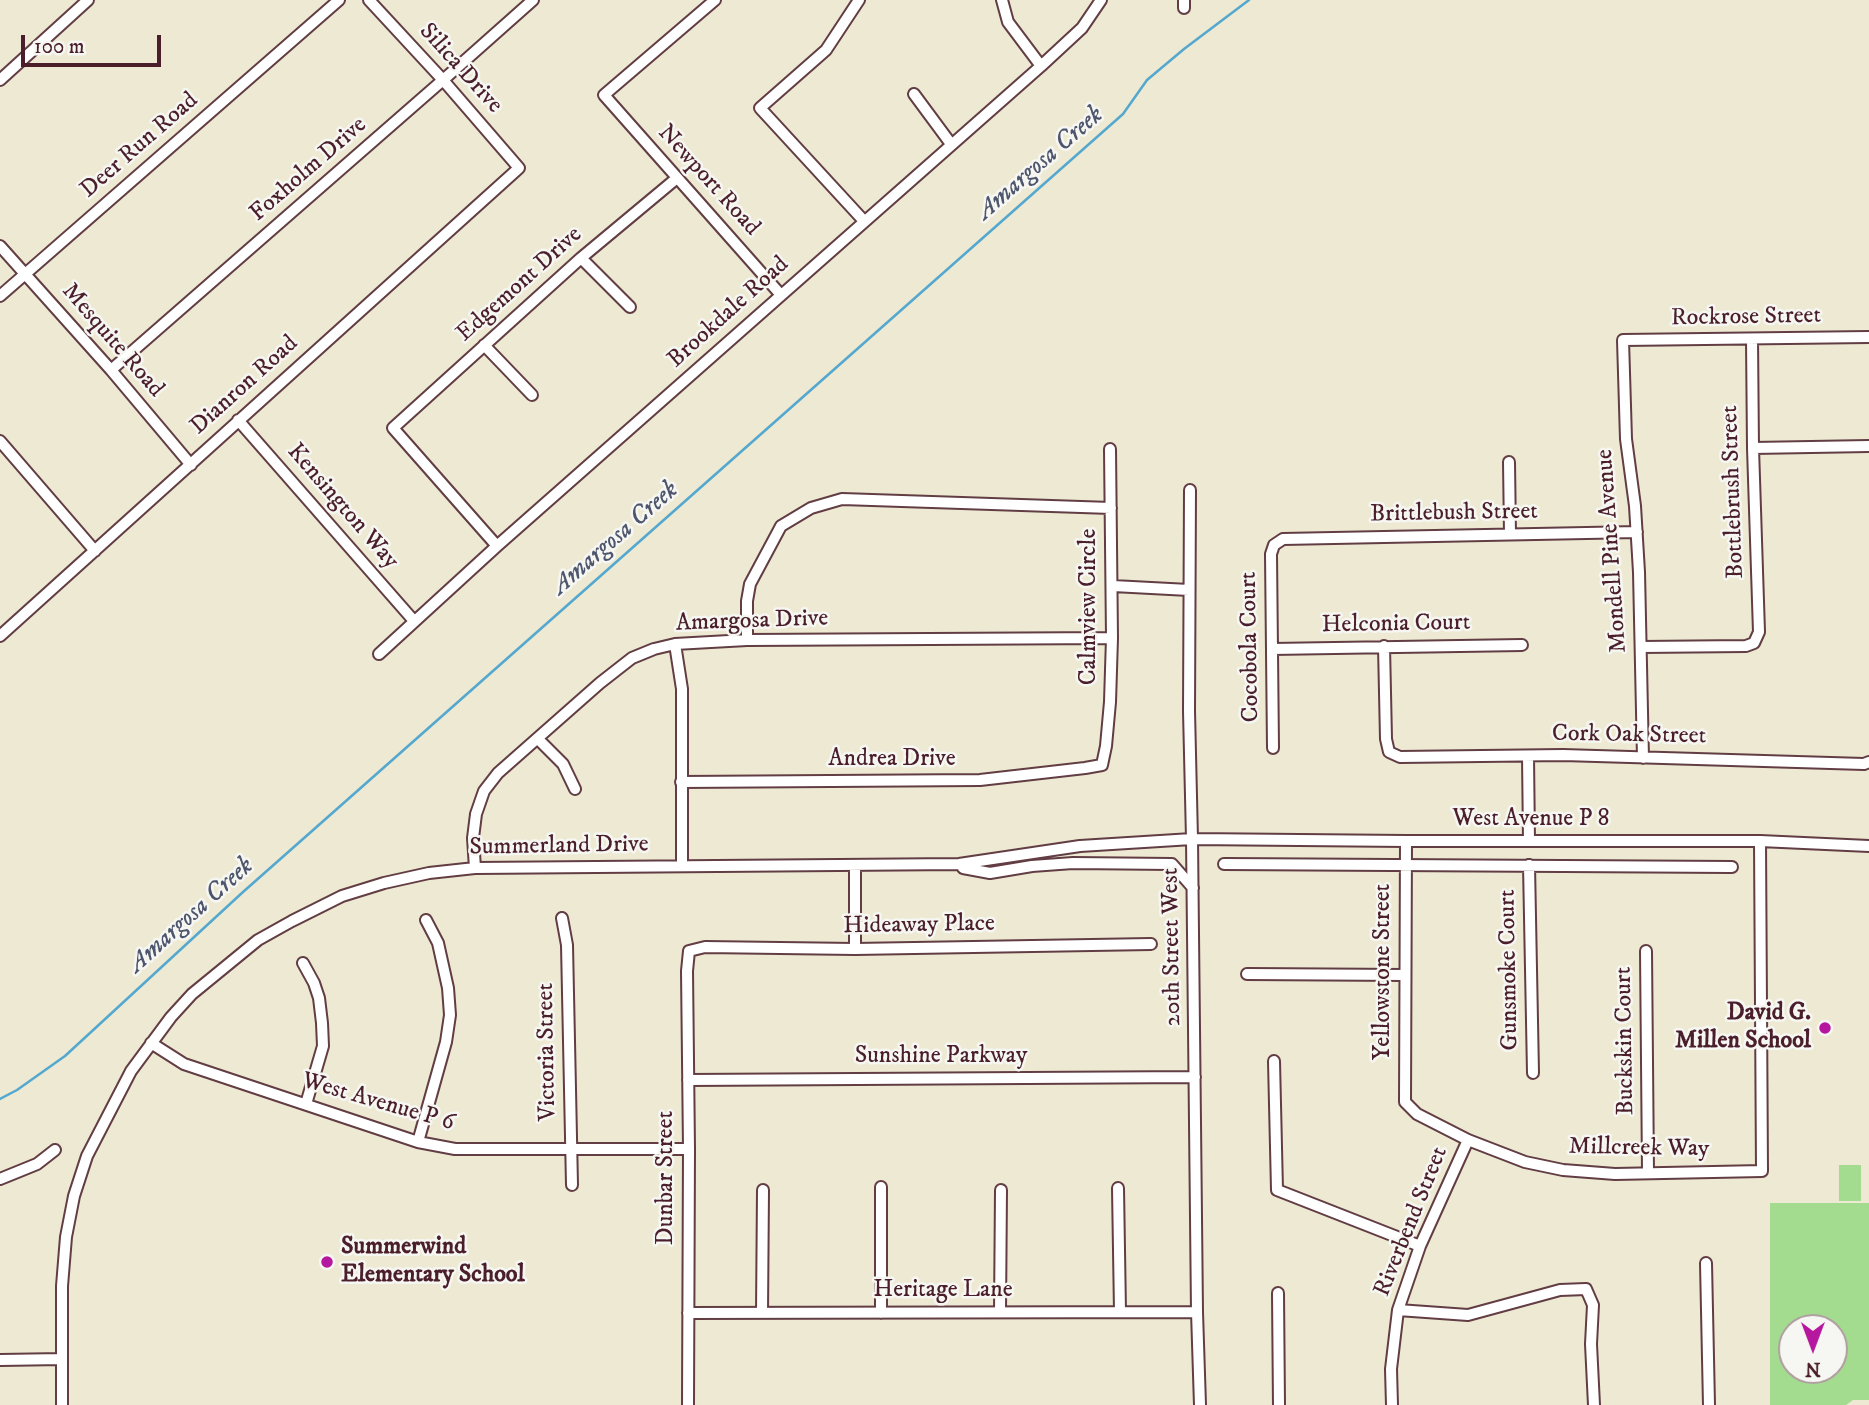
<!DOCTYPE html>
<style>
body{margin:0}
#map{position:relative;width:1869px;height:1405px;overflow:hidden;background:#ede9d2;font-family:"IM FELL DW Pica",serif}
canvas{display:block}
.north{position:absolute;left:1778px;top:1314px;width:70px;height:70px;box-sizing:border-box;background:#f6f6f2;border:2px solid #b1a0a2;border-radius:50%;rotate:180deg;font-size:19px;font-weight:700;line-height:28px;text-align:center;color:#4a1f2b}
.north::after{content:'';display:block;margin:auto;width:24px;height:32px;background:#b5179e;clip-path:polygon(50% 0,100% 100%,50% 72%,0 100%)}
.scale{position:absolute;left:21px;top:35px;width:140px;height:32px;box-sizing:border-box;border:4px solid #4a1f2b;border-top:0;padding-left:9px;font-size:21px;line-height:24px;white-space:nowrap;color:#4a1f2b;-webkit-text-stroke:5px #f6f6f2;paint-order:stroke}
</style>
<div id="map">
<canvas width="1869" height="1405"></canvas>
<div class="north">N</div>
<div class="scale">100 m</div>
</div>
<script>
const ctx = document.querySelector('canvas').getContext('2d');
ctx.lineJoin = 'round';
function paint(path, color) {
  ctx.fillStyle = color;
  ctx.fill(path, 'evenodd');
}
function poly(rows) {
  const path = new Path2D();
  for (const r of rows) {
    path.moveTo(r[0], r[1]);
    for (let i = 2; i < r.length; i += 2) path.lineTo(r[i], r[i + 1]);
  }
  return path;
}
function strokePath(path, color, width, dash) {
  ctx.strokeStyle = color;
  ctx.lineWidth = width;
  ctx.lineCap = dash ? 'butt' : 'round';
  ctx.setLineDash(dash || []);
  ctx.stroke(path);
}
function drawText(font, color, halo, rows, align = 'center') {
  ctx.font = font + ' "IM FELL DW Pica",serif';
  ctx.lineWidth = 5;
  ctx.setLineDash([]);
  ctx.textBaseline = 'middle';
  ctx.strokeStyle = halo;
  ctx.fillStyle = color;
  for (const [text, x, y, turn = 0] of rows) {
    ctx.save();
    ctx.translate(x, y);
    ctx.rotate((+turn || 0) * Math.PI / 180);
    ctx.textAlign = isNaN(turn) ? turn : align;
    if (halo) ctx.strokeText(text, 0, 0);
    ctx.fillText(text, 0, 0);
    ctx.restore();
  }
}
paint(poly([
 [1839,1165,1861,1165,1861,1201,1839,1201],
 [1770,1203,1869,1203,1869,1400,1853,1400,1846,1405,1770,1405],
 [1834,1328,1834,1370,1792,1370,1792,1328]
]), '#a3dc8f');
strokePath(poly([
 [0,1099,17,1090,65,1056,243,892,1123,114,1147,80,1184,49,1249,0]
]), '#54a8cf', 2.5);
const minor = poly([
 [715,0,604,95,781,295],
 [859,0,826,50,760,108,864,221],
 [1002,0,1008,22,1041,66],
 [1184,0,1184,8],
 [0,80,88,0],
 [914,94,951,144],
 [0,246,111,370,191,465],
 [581,258,630,307],
 [0,296,339,0],
 [484,345,532,395],
 [111,370,443,80,533,0],
 [238,420,414,621],
 [0,441,95,551],
 [1753,448,1869,446],
 [1509,462,1510,534],
 [1190,490,1189,711,1192,839,1197,1312,1200,1405],
 [497,546,393,428,581,258,677,178],
 [1113,586,1189,590],
 [0,636,519,168,443,80,369,0],
 [747,640,747,601,750,584,781,526,811,508,842,499,1111,508],
 [675,644,682,689,682,866],
 [1384,646,1386,739,1389,752,1400,757,1563,755,1864,764,1869,762],
 [1641,647,1746,646,1754,643,1759,632,1753,448,1752,339],
 [1272,649,1522,645],
 [379,654,497,546,1041,66,1082,28,1101,0],
 [538,739,563,764,575,789],
 [1273,748,1271,554,1274,545,1283,539,1637,532],
 [1528,756,1529,841],
 [1643,758,1639,572,1635,506,1626,439,1623,340,1869,337],
 [681,782,980,780,1085,768,1102,765,1106,746,1110,702,1112,638,1110,449],
 [1406,841,1405,1102,1417,1114,1468,1140,1525,1162,1563,1170,1615,1174,1762,1171,1760,841],
 [1224,864,1732,867],
 [1529,865,1533,1073],
 [475,868,473,838,476,814,484,791,498,773,600,683,632,658,654,649,675,644,747,640,1112,638],
 [963,868,990,873,1032,866,1073,863,1172,864,1193,888],
 [562,918,567,945,572,1185],
 [855,949,855,865],
 [1646,951,1648,1172],
 [303,963,314,983,319,998,322,1023,323,1046,306,1104],
 [1247,974,1405,975],
 [151,1043,184,1064,418,1142,455,1149,689,1149],
 [1274,1061,1277,1190,1420,1246],
 [688,1080,1195,1077],
 [418,1142,446,1042,450,1015,448,988,438,943,426,920],
 [0,1179,37,1164,55,1150],
 [881,1187,881,1313],
 [1118,1188,1120,1312],
 [1706,1263,1709,1405],
 [1278,1293,1279,1405],
 [1398,1310,1468,1315,1560,1290,1586,1289,1593,1305,1591,1344,1594,1405],
 [1000,1312,1001,1190],
 [688,1313,1197,1312],
 [762,1313,763,1190],
 [0,1360,62,1359],
 [62,1405,62,1286,66,1237,74,1196,87,1156,131,1071,171,1017,192,994,258,940,292,921,342,896,384,883,429,873,475,868,959,864,1080,846,1192,839,1406,841,1760,841,1869,846],
 [688,1405,689,1149,687,971,689,951,705,947,855,949,1151,944],
 [1392,1405,1391,1369,1398,1310,1420,1246,1468,1140]
]);
strokePath(minor, '#623d44', 14);
strokePath(minor, '#fff', 10);
for (const [x, y, r, color] of [
 [1825,1028,7,"#b5179e"],
 [327,1262,7,"#b5179e"]
]) {
  const dot = new Path2D();
  dot.arc(x, y, r, 0, 2 * Math.PI);
  ctx.fillStyle = color;
  ctx.fill(dot);
  strokePath(dot, '#f6f6f2', 2.5);
}
drawText('24px', '#4a1f2b', '#f6f6f2', [
 ["Silica Drive",460,69,48],
 ["Deer Run Road",140,146,-41],
 ["Foxholm Drive",309,170,-41],
 ["Newport Road",708,181,48],
 ["Edgemont Drive",520,285,-42],
 ["Brookdale Road",729,313,-42],
 ["Rockrose Street",1746,318,-1],
 ["Mesquite Road",112,341,49],
 ["Dianron Road",245,386,-42],
 ["Bottlebrush Street",1734,492,-92],
 ["Kensington Way",342,507,49],
 ["Brittlebush Street",1454,514,-1],
 ["Mondell Pine Avenue",1613,551,-94],
 ["Calmview Circle",1090,607,-90],
 ["Amargosa Drive",752,622,-2],
 ["Helconia Court",1396,625,-1],
 ["Cocobola Court",1251,647,-91],
 ["Cork Oak Street",1629,736,1],
 ["Andrea Drive",892,760],
 ["West Avenue P 8",1531,820],
 ["Summerland Drive",559,847,-1],
 ["Hideaway Place",919,926,-1],
 ["20th Street West",1173,947,-91],
 ["Gunsmoke Court",1510,970,-91],
 ["Yellowstone Street",1384,972,-90],
 ["Buckskin Court",1626,1041,-91],
 ["Victoria Street",548,1052,-91],
 ["Sunshine Parkway",941,1057],
 ["West Avenue P 6",378,1103,16],
 ["Millcreek Way",1639,1149,1],
 ["Dunbar Street",667,1178,-90],
 ["Riverbend Street",1412,1222,-68],
 ["Heritage Lane",943,1291]
]);
drawText('bold 24px', '#4a1f2b', '#f6f6f2', [
 ["David G.",1811,1014],
 ["Millen School",1811,1042],
 ["Summerwind",341,1248,"left"],
 ["Elementary School",341,1276,"left"]
], 'right');
drawText('italic 26px', '#4e566d', '#f6f6f2', [
 ["Amargosa Creek",1041,164,-41],
 ["Amargosa Creek",616,539,-41],
 ["Amargosa Creek",192,916,-42]
]);
</script>
